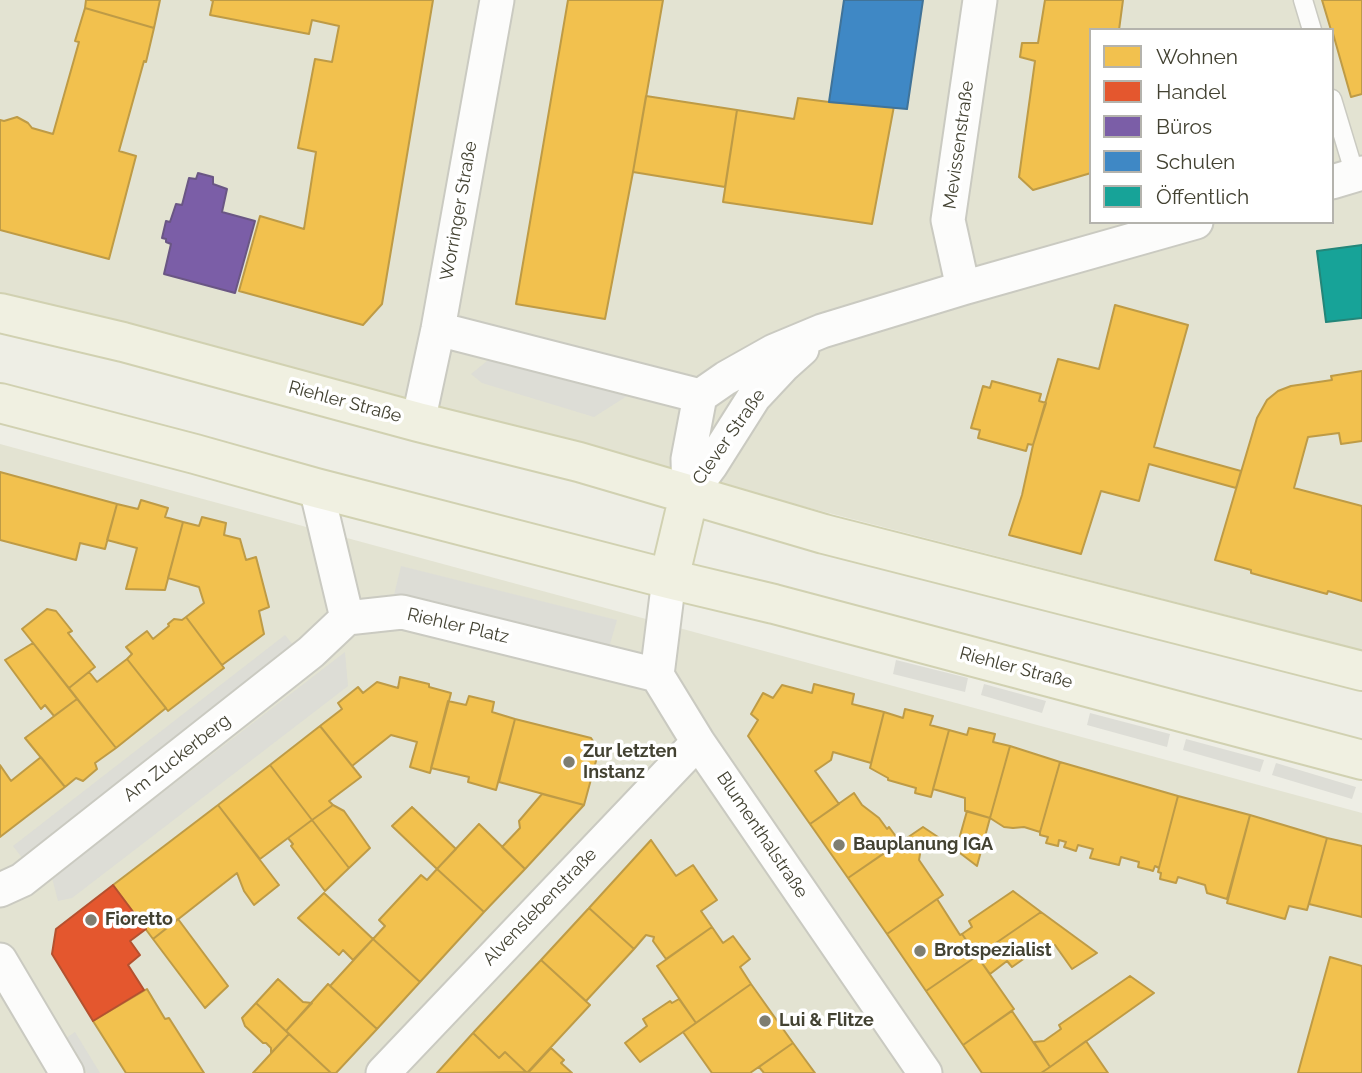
<!DOCTYPE html>
<meta charset="utf-8">
<style>
body{margin:0}
#map{position:relative;width:1362px;height:1073px;overflow:hidden;background:#eeeee5;font-family:Raleway,sans-serif}
canvas{display:block}
.legend{position:absolute;left:1089px;top:28px;width:245px;height:196px;box-sizing:border-box;background:#fff;border:2px solid #b4b3ad;margin:0;padding:9px 12px;list-style:none;font-size:21px;color:#434232}
.legend li{display:flex;align-items:center;gap:14px;height:35px}
.legend b{width:35px;border:2px solid #b4b3ad}
</style>
<div id="map">
<canvas width="1362" height="1073"></canvas>
<ul class="legend">
<li><b style="height:19px;background:#f2c14e"></b>Wohnen</li>
<li><b style="height:19px;background:#e4572e"></b>Handel</li>
<li><b style="height:19px;background:#7b5ea7"></b>Büros</li>
<li><b style="height:19px;background:#3f88c5"></b>Schulen</li>
<li><b style="height:19px;background:#17a398"></b>Öffentlich</li>
</ul>
</div>
<script>
const ctx = document.querySelector('canvas').getContext('2d');
ctx.lineJoin = 'round';
function paint(path, color) {
  ctx.fillStyle = color;
  ctx.fill(path, 'evenodd');
}
function poly(rows) {
  const path = new Path2D();
  for (const r of rows) {
    path.moveTo(r[0], r[1]);
    for (let i = 2; i < r.length; i += 2) path.lineTo(r[i], r[i + 1]);
  }
  return path;
}
function strokePath(path, color, width, dash) {
  ctx.strokeStyle = color;
  ctx.lineWidth = width;
  ctx.lineCap = dash ? 'butt' : 'round';
  ctx.setLineDash(dash || []);
  ctx.stroke(path);
}
function drawText(font, color, halo, rows, align = 'center') {
  ctx.font = font + ' Raleway,sans-serif';
  ctx.lineWidth = 7;
  ctx.setLineDash([]);
  ctx.textBaseline = 'middle';
  ctx.strokeStyle = halo;
  ctx.fillStyle = color;
  for (const [text, x, y, turn = 0] of rows) {
    ctx.save();
    ctx.translate(x, y);
    ctx.rotate((+turn || 0) * Math.PI / 180);
    ctx.textAlign = isNaN(turn) ? turn : align;
    if (halo) ctx.strokeText(text, 0, 0);
    ctx.fillText(text, 0, 0);
    ctx.restore();
  }
}
paint(poly([
 [0,0,1362,0,1362,650,0,300],
 [1091,30,1332,30,1332,222,1091,222],
 [0,444,1362,813,1362,1073,0,1073]
]), '#e3e3d2');
paint(poly([
 [492,357,627,396,594,417,482,383,471,374],
 [401,566,617,620,610,644,612,651,391,598,394,595],
 [285,635,298,651,26,863,13,846],
 [345,652,348,686,72,898,58,901,52,878],
 [896,660,968,678,965,692,893,674],
 [984,684,1046,701,1042,713,981,695],
 [1090,713,1170,734,1167,747,1087,725],
 [1186,739,1264,760,1260,772,1183,750],
 [1276,763,1356,787,1352,799,1272,775],
 [75,1032,100,1073,87,1073,66,1038]
]), '#ddddd6');
const homes = poly([
 [86,0,160,0,154,28,85,8,86,0],
 [211,0,433,0,382,304,363,325,239,291,260,216,304,229,316,152,298,148,315,59,332,62,339,26,312,20,309,34,210,15,213,1,211,0],
 [568,0,663,0,633,172,605,319,516,304,568,0],
 [1045,0,1123,0,1119,30,1091,30,1091,173,1033,190,1019,177,1035,61,1020,57,1022,43,1038,43,1045,0],
 [1322,0,1362,0,1362,94,1351,97,1332,30,1331,30,1322,0],
 [85,8,154,28,146,62,144,61,119,151,136,156,109,259,0,230,0,120,4,121,17,117,28,123,32,128,53,134,79,42,75,41,85,8],
 [646,96,737,110,725,187,633,172,646,96],
 [798,98,829,102,894,106,872,224,723,202,737,110,794,119,798,98],
 [1115,305,1188,325,1154,447,1241,471,1236,488,1149,464,1139,501,1101,491,1081,554,1009,535,1022,495,1033,445,1058,359,1099,369,1115,305],
 [1362,371,1362,441,1341,444,1339,433,1308,437,1294,488,1362,506,1362,601,1328,591,1327,594,1251,573,1251,570,1215,560,1257,418,1267,400,1278,391,1291,386,1332,380,1331,376,1362,371],
 [992,381,1041,394,1039,401,1046,403,1033,445,1028,444,1026,451,978,438,980,430,971,428,983,386,990,388,992,381],
 [0,472,117,504,105,549,80,543,76,560,0,540,0,472],
 [141,500,168,508,165,517,183,522,165,590,126,589,137,548,107,540,117,504,138,509,141,500],
 [202,517,226,523,224,535,240,539,246,560,256,557,269,607,259,611,264,634,222,665,186,617,204,603,199,587,168,578,183,522,199,526,202,517],
 [47,609,56,611,72,631,68,633,95,667,69,688,22,629,47,609],
 [186,617,224,668,168,711,127,659,132,654,126,647,147,631,153,639,169,626,168,624,174,619,182,620,186,617],
 [33,643,77,699,54,716,45,705,41,709,5,660,33,643],
 [127,659,166,708,116,748,69,688,89,672,97,682,127,659],
 [400,677,429,684,429,687,451,693,430,773,410,767,417,742,391,735,352,766,320,726,342,709,338,703,358,687,363,693,377,682,398,688,400,677],
 [814,684,854,694,852,704,884,712,871,763,833,752,831,760,815,771,839,804,810,824,748,736,758,720,751,714,763,693,773,698,782,685,812,693,814,684],
 [469,696,494,702,492,712,515,719,496,790,468,782,469,777,431,768,448,701,466,705,469,696],
 [77,699,116,748,95,763,97,769,83,781,76,778,65,787,25,738,77,699],
 [905,709,933,716,930,725,949,730,931,797,915,793,916,788,888,780,888,778,870,768,884,712,903,718,905,709],
 [515,719,591,738,599,750,584,805,499,782,515,719],
 [320,726,361,777,329,801,333,805,312,820,270,765,320,726],
 [969,728,995,734,993,742,1010,746,990,818,965,811,965,798,933,789,949,730,967,735,969,728],
 [1010,746,1060,762,1040,832,1024,827,1013,828,1004,827,990,818,1010,746],
 [41,757,65,787,0,837,0,765,11,781,41,757],
 [1060,762,1178,796,1159,868,1155,866,1153,871,1150,870,1138,867,1139,862,1121,857,1119,865,1090,858,1093,849,1078,845,1076,851,1064,847,1066,842,1059,840,1058,846,1046,843,1048,837,1040,835,1040,832,1060,762],
 [270,765,312,820,260,859,218,805,270,765],
 [854,793,862,805,879,818,887,829,889,827,900,842,848,878,810,824,854,793],
 [542,794,584,805,525,869,502,847,520,828,519,821,542,794],
 [1178,796,1250,815,1227,899,1207,893,1205,885,1178,877,1176,883,1160,879,1161,873,1158,872,1159,868,1178,796],
 [218,805,279,885,254,905,244,891,237,873,153,939,113,885,218,805],
 [333,805,344,811,370,848,349,868,312,820,333,805],
 [412,807,456,849,437,869,392,826,412,807],
 [967,811,990,818,977,866,956,850,967,811],
 [1250,815,1327,838,1307,910,1289,906,1285,919,1227,903,1250,815],
 [312,820,349,868,325,891,291,846,293,844,288,838,312,820],
 [479,824,525,869,484,912,437,869,479,824],
 [923,827,941,839,927,849,921,848,919,860,943,895,887,934,848,878,923,827],
 [1327,838,1362,846,1362,917,1309,904,1327,838],
 [651,840,676,876,693,865,717,900,701,911,712,927,666,959,653,941,654,937,646,935,634,949,589,908,651,840],
 [437,869,484,912,420,982,373,939,385,926,379,920,421,875,427,880,437,869],
 [1013,891,1041,912,977,956,962,934,972,927,969,921,1013,891],
 [324,893,373,939,353,960,343,950,339,955,298,918,324,893],
 [937,899,960,935,962,934,977,956,926,991,887,934,937,899],
 [589,908,634,949,586,1001,541,960,589,908],
 [1041,912,1097,953,1072,969,1055,945,1045,944,1012,967,1007,961,990,974,977,956,1041,912],
 [178,919,228,986,205,1008,153,939,178,919],
 [712,927,723,943,733,936,750,959,740,967,751,984,696,1023,657,966,712,927],
 [373,939,420,982,377,1029,330,986,373,939],
 [977,956,1014,1009,963,1045,926,991,977,956],
 [1330,957,1362,966,1362,1073,1298,1073,1330,957],
 [541,960,590,1005,527,1073,505,1052,499,1058,473,1033,541,960],
 [1130,976,1154,993,1050,1067,1034,1042,1044,1041,1061,1029,1059,1025,1130,976],
 [278,979,303,1002,312,1003,286,1031,256,1003,278,979],
 [328,984,377,1029,336,1073,331,1073,286,1031,328,984],
 [751,984,793,1043,750,1073,712,1073,683,1032,751,984],
 [147,989,165,1019,169,1018,204,1073,126,1073,93,1021,147,989],
 [679,999,696,1023,640,1062,625,1043,647,1026,643,1019,670,1001,672,1003,679,999],
 [256,1003,289,1034,271,1053,271,1048,266,1043,263,1043,245,1026,242,1018,256,1003],
 [1012,1011,1050,1067,1041,1073,982,1073,963,1045,1012,1011],
 [473,1033,499,1058,505,1052,526,1072,437,1073,473,1033],
 [289,1034,331,1073,253,1073,289,1034],
 [1086,1041,1108,1073,1041,1073,1050,1067,1086,1041],
 [793,1043,815,1073,764,1073,759,1067,793,1043],
 [551,1048,564,1060,561,1063,572,1073,528,1073,551,1048]
]);
paint(homes, '#f2c14e');
strokePath(homes, '#be9b46', 2);
const shops = poly([
 [113,885,146,929,130,941,140,955,128,965,144,990,93,1021,52,954,56,929,113,885]
]);
paint(shops, '#e4572e');
strokePath(shops, '#b4512f', 2);
const offices = poly([
 [198,173,213,177,213,184,227,189,222,212,255,221,235,293,164,274,171,244,166,242,166,239,162,238,166,221,170,222,176,204,182,205,189,178,196,179,198,173]
]);
paint(offices, '#7b5ea7');
strokePath(offices, '#6a5684', 2);
const schools = poly([
 [844,0,923,0,907,109,829,102,844,0]
]);
paint(schools, '#3f88c5');
strokePath(schools, '#407399', 2);
const public = poly([
 [1362,245,1362,318,1326,322,1317,251,1362,245]
]);
paint(public, '#17a398');
strokePath(public, '#248679', 2);
const lane = poly([
 [1303,0,1312,30],
 [1332,99,1355,175]
]);
const street = poly([
 [1332,182,1362,173],
 [963,288,948,220,980,0],
 [438,329,700,396],
 [418,422,438,329,497,0],
 [316,488,347,618],
 [689,495,688,459,700,396,726,378,774,351,822,331,963,288,1196,222],
 [689,495,711,465,754,397,783,366,802,349],
 [669,579,657,675,698,742,925,1073],
 [347,618,402,612,657,675],
 [0,890,22,880,311,652,347,618],
 [0,960,67,1073],
 [383,1073,698,742]
]);
const primary = poly([
 [0,313,123,342,418,422,579,462,824,534,1362,671],
 [0,403,195,454,316,488,669,579,774,604,1362,760],
 [669,579,689,495]
]);
strokePath(lane, '#cacac1', 21);
strokePath(street, '#cacac1', 37);
strokePath(primary, '#d1d1b1', 42);
strokePath(lane, '#fcfcfb', 18);
strokePath(street, '#fcfcfb', 33);
strokePath(primary, '#f0f0e1', 38);
for (const [x, y, r, color] of [
 [569,762,7,"#7f7e71"],
 [839,845,7,"#7f7e71"],
 [91,920,7,"#7f7e71"],
 [920,951,7,"#7f7e71"],
 [765,1021,7,"#7f7e71"]
]) {
  const dot = new Path2D();
  dot.arc(x, y, r, 0, 2 * Math.PI);
  ctx.fillStyle = color;
  ctx.fill(dot);
  strokePath(dot, '#fff', 2.5);
}
drawText('18px', '#434232', '#fff', [
 ["Mevissenstraße",959,145,-82],
 ["Worringer Straße",459,211,-80],
 ["Riehler Straße",345,402,15],
 ["Clever Straße",729,437,-55],
 ["Riehler Platz",458,626,13],
 ["Riehler Straße",1016,668,15],
 ["Am Zuckerberg",177,758,-38],
 ["Blumenthalstraße",762,835,56],
 ["Alvenslebenstraße",540,907,-46]
]);
drawText('bold 18px', '#434232', '#fff', [
 ["Zur letzten",583,752],
 ["Instanz",583,773],
 ["Bauplanung IGA",853,845],
 ["Fioretto",105,920],
 ["Brotspezialist",934,951],
 ["Lui & Flitze",779,1021]
], 'left');
</script>
